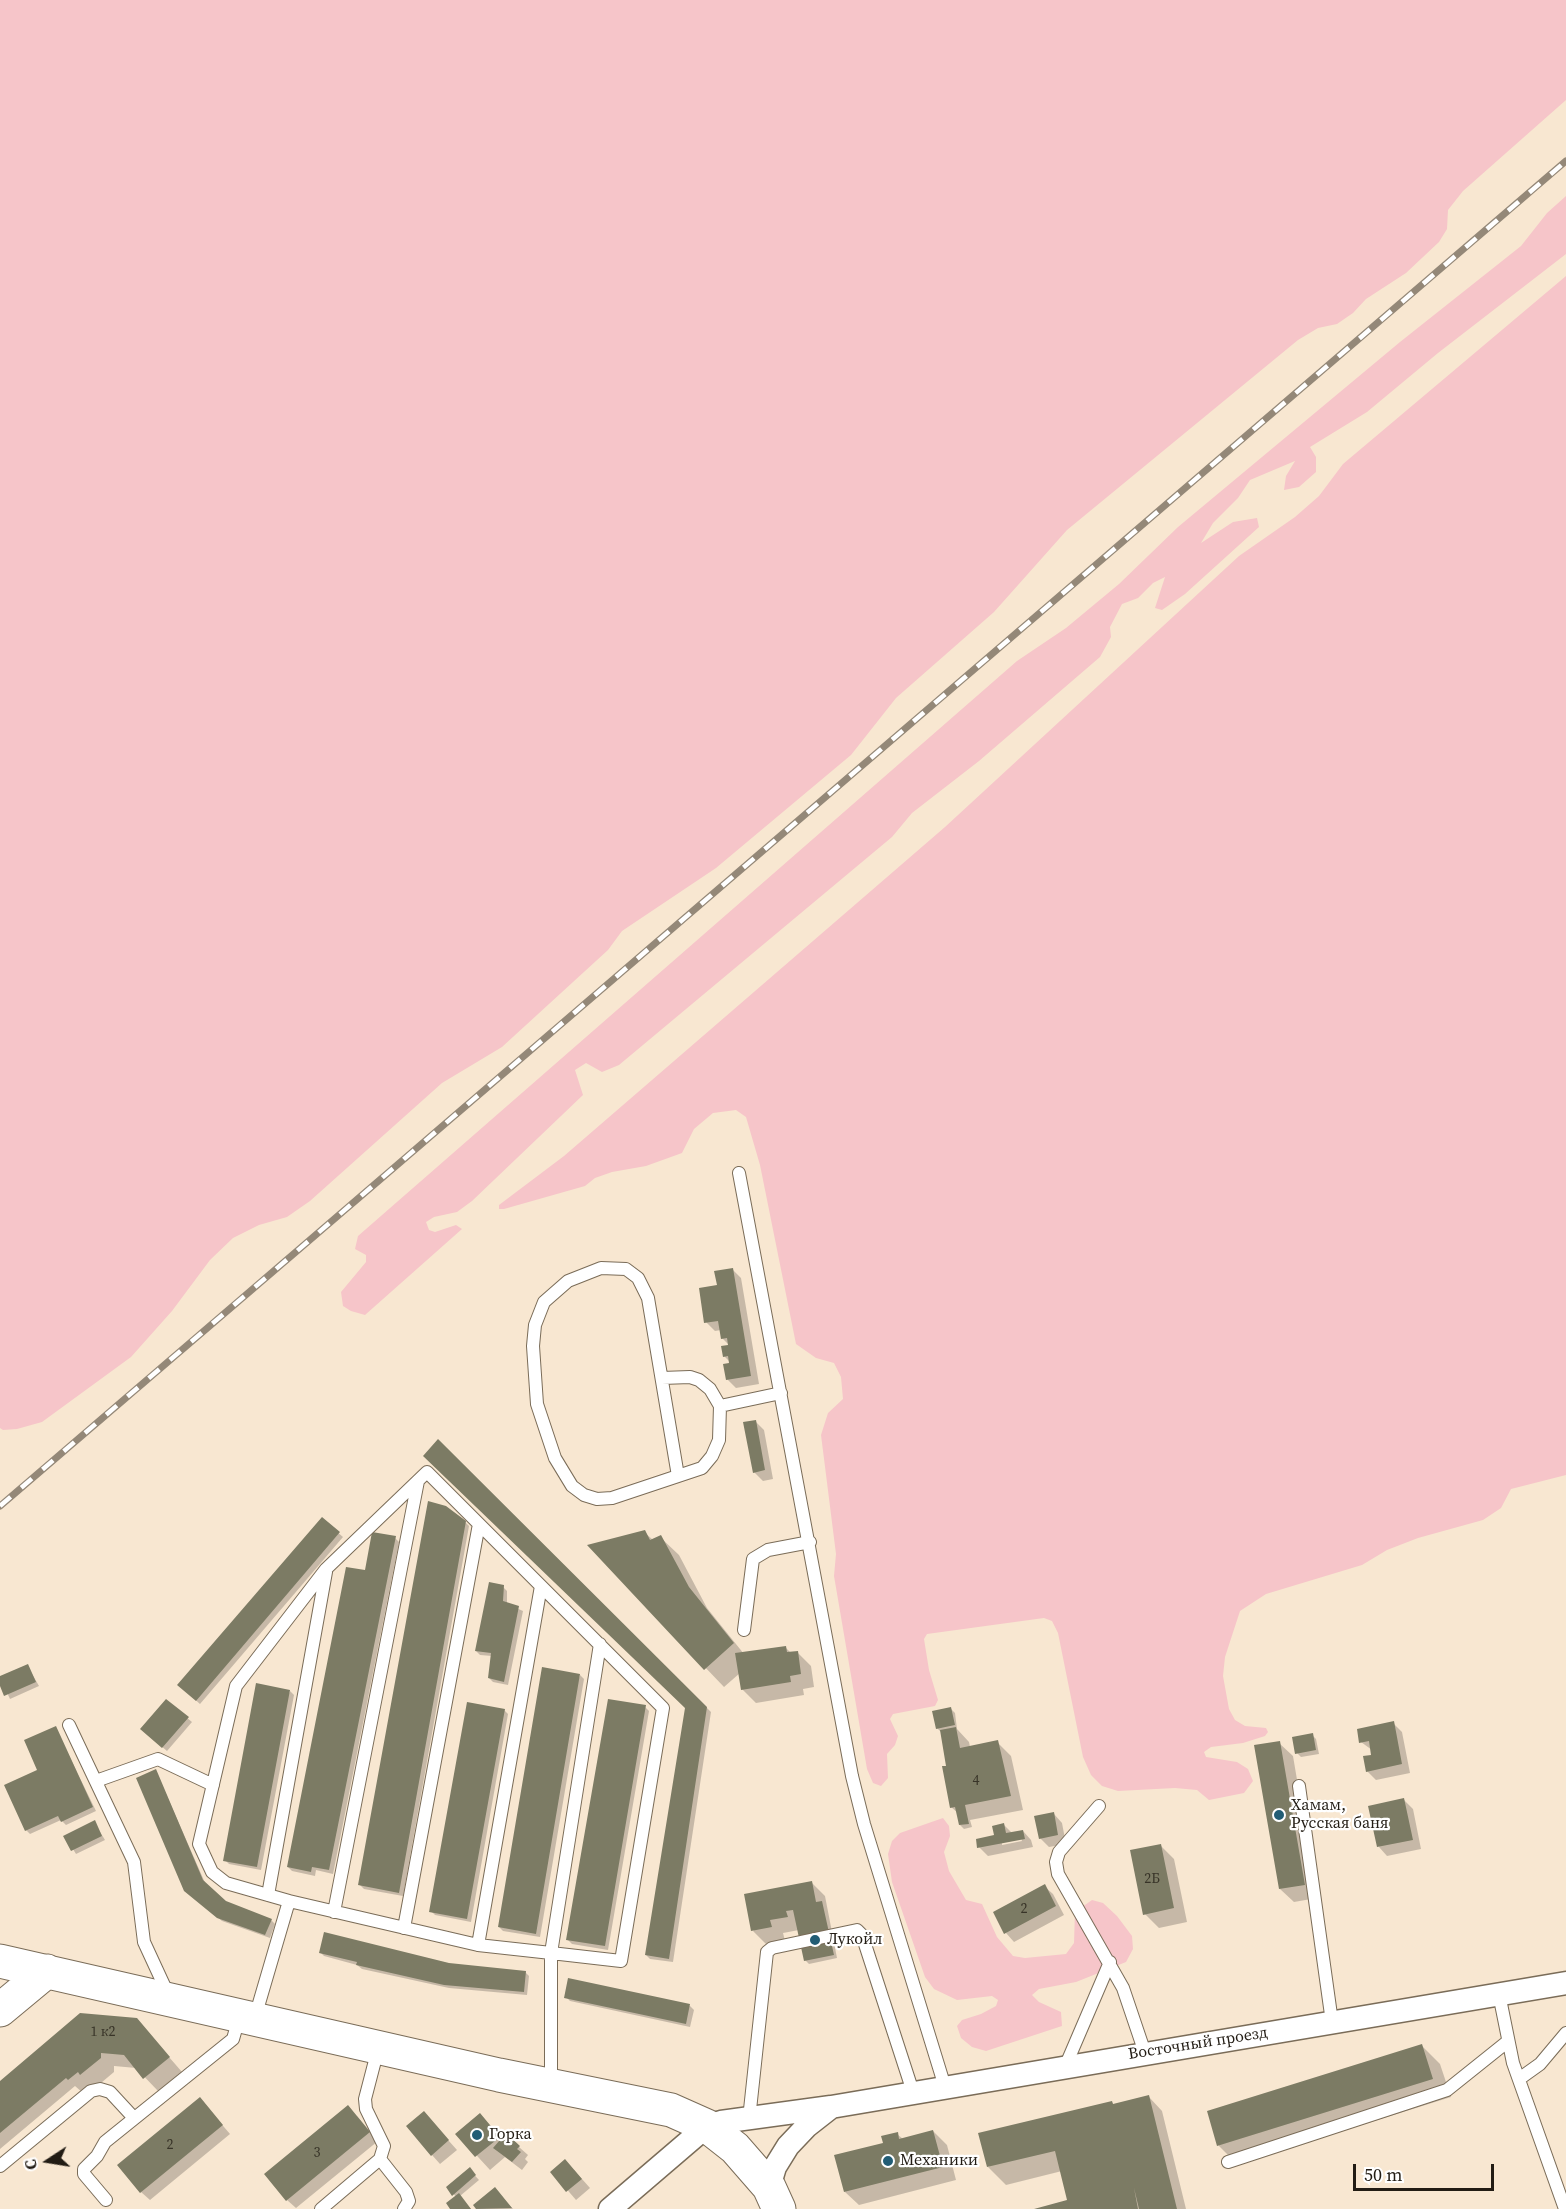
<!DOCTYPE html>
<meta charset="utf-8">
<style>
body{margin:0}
#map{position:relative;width:1566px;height:2209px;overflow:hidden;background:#f8e7d1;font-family:"Source Serif 4",serif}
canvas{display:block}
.north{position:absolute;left:18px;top:2131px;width:60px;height:60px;-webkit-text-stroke:4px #fff;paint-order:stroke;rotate:258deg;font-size:16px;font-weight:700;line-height:24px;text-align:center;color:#221c14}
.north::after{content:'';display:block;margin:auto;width:21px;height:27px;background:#221c14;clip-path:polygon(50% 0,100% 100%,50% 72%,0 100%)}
.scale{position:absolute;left:1353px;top:2164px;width:141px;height:27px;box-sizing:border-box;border:3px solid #221c14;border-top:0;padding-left:8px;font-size:18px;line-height:21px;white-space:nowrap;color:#221c14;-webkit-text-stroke:4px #fff;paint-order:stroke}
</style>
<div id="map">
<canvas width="1566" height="2209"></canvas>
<div class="north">С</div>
<div class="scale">50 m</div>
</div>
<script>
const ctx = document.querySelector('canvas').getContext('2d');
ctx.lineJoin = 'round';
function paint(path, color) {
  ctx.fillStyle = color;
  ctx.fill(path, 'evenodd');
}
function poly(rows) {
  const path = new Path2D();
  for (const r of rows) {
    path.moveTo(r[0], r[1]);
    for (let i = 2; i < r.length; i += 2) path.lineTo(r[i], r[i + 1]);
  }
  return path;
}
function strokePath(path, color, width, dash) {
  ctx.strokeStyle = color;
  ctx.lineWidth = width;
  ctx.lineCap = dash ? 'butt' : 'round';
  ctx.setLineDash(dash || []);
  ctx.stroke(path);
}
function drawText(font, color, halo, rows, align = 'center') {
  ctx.font = font + ' "Source Serif 4",serif';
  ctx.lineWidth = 4.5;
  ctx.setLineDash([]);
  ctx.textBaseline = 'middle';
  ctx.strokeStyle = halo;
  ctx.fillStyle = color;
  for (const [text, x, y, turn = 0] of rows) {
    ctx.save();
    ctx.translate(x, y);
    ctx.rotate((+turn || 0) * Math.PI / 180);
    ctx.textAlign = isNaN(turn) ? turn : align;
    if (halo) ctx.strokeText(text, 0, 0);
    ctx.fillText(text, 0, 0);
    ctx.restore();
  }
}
paint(poly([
 [0,0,1566,0,1566,100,1463,191,1448,210,1447,229,1439,242,1406,273,1366,299,1353,313,1337,324,1318,328,1298,340,1067,530,994,612,896,698,851,755,716,868,622,931,608,950,502,1047,442,1083,310,1201,287,1217,259,1225,233,1238,210,1260,172,1311,131,1357,42,1422,17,1429,3,1430,0,1428],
 [1566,196,1566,254,1438,353,1367,412,1310,447,1316,457,1316,472,1299,487,1284,490,1286,476,1295,461,1250,480,1238,498,1213,523,1201,543,1233,522,1257,518,1259,527,1185,594,1162,610,1155,608,1165,577,1153,583,1138,598,1122,604,1110,627,1111,637,1100,657,979,761,912,813,892,837,619,1065,602,1072,586,1063,575,1070,583,1095,472,1201,457,1212,434,1217,426,1222,429,1230,435,1232,456,1225,462,1229,365,1315,351,1311,343,1306,341,1292,366,1262,366,1255,355,1249,358,1236,1017,661,1066,628,1119,584,1178,527,1400,342,1521,246,1547,213],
 [1566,276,1566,1475,1511,1489,1501,1508,1483,1520,1418,1538,1387,1550,1362,1565,1266,1594,1240,1611,1225,1657,1223,1676,1229,1709,1235,1720,1245,1726,1266,1728,1268,1732,1265,1736,1243,1743,1211,1747,1204,1752,1206,1757,1237,1762,1248,1769,1253,1781,1244,1793,1209,1800,1197,1790,1175,1788,1118,1791,1102,1786,1091,1775,1083,1757,1058,1633,1052,1621,1044,1618,927,1634,924,1639,929,1670,938,1700,935,1706,893,1714,890,1719,898,1736,895,1745,887,1754,888,1778,881,1786,873,1783,867,1769,834,1576,836,1554,821,1435,828,1413,843,1399,841,1377,834,1363,816,1358,796,1344,760,1165,746,1117,736,1110,713,1113,694,1129,682,1153,646,1166,612,1172,595,1178,585,1186,504,1209,499,1209,499,1205,564,1156,945,827,1239,556,1295,517,1319,496,1343,464],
 [943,1818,949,1826,950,1836,944,1852,949,1871,966,1900,982,1904,997,1937,1013,1956,1025,1958,1066,1954,1074,1943,1075,1912,1092,1900,1103,1903,1117,1916,1132,1936,1133,1949,1126,1962,1076,1982,1039,1989,1032,1995,1039,2002,1061,2012,1062,2026,986,2051,972,2047,961,2038,957,2026,962,2020,981,2014,996,2006,998,2000,992,1996,957,2000,934,1989,925,1977,892,1882,888,1854,892,1841,900,1833]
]), '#f6c5c9');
paint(poly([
 [732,1269,741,1278,759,1384,736,1388,727,1379,732,1364,724,1356,730,1346,722,1338,721,1330,715,1331,706,1322],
 [755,1421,764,1430,773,1479,763,1481,754,1472],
 [438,1441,711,1712,673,1962,650,1959,646,1955,687,1708],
 [322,1519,343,1537,200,1704,183,1689],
 [465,1522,469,1526,403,1896,364,1889,360,1885],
 [644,1532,653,1540,660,1537,679,1555,707,1608,744,1654,785,1647,791,1653,797,1652,811,1666,814,1687,803,1689,804,1695,756,1703,742,1689,740,1673,724,1687,589,1546],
 [395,1538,399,1542,333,1874,316,1870,315,1876,292,1871,288,1867,366,1572],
 [503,1587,507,1591,507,1604,523,1611,508,1685,493,1682,489,1678,492,1656,480,1655,476,1651],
 [27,1665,39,1686,10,1699,0,1678],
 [580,1675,584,1679,540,1937,503,1931,499,1927],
 [290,1691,294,1695,261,1870,229,1864,225,1860],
 [167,1701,192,1722,167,1751,146,1733],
 [645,1707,649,1711,608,1950,572,1944,568,1940],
 [951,1709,955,1713,957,1729,969,1742,970,1747,997,1742,1011,1756,1023,1810,970,1820,972,1827,964,1829,960,1825,958,1813,951,1807,948,1767,942,1733,937,1728],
 [504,1710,508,1714,471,1922,435,1915,431,1911],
 [1393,1723,1402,1732,1410,1773,1376,1780,1367,1771,1373,1756,1372,1750,1361,1742],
 [55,1727,96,1811,66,1825,61,1820,30,1834,26,1830,39,1771],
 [1312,1735,1316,1739,1319,1754,1301,1757,1297,1753],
 [1279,1743,1293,1756,1317,1898,1294,1902,1280,1889],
 [156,1771,206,1885,225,1903,271,1920,275,1924,270,1938,222,1921,190,1895],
 [1404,1800,1413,1809,1421,1849,1387,1856,1379,1847],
 [1054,1814,1062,1823,1066,1844,1049,1847,1040,1838],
 [94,1822,105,1840,76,1854,65,1836],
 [1004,1825,1012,1833,1023,1831,1031,1840,1033,1847,988,1856,979,1847,996,1836],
 [1021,1838,1022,1841,1002,1845,1002,1842],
 [1160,1845,1174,1859,1187,1922,1159,1928,1145,1914],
 [812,1883,825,1896,837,1958,809,1964,805,1960,799,1930,783,1933,785,1941,766,1944,753,1931],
 [1044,1886,1053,1894,1064,1915,1014,1942,1006,1933],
 [320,1952,525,1972,529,1976,527,1995,449,1988,362,1969,357,1965,324,1956],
 [566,1997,690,2006,694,2010,690,2027,570,2001],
 [136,2019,182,2072,158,2091,136,2068,114,2066,114,2072,95,2088,83,2093,75,2086,0,2149,0,2083],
 [1422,2046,1440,2064,1451,2097,1237,2164,1219,2146,1208,2112],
 [1149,2097,1162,2111,1186,2209,1036,2209,1069,2201,1062,2171,1006,2185,988,2167,1111,2102,1114,2105],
 [200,2099,230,2134,150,2200,141,2192],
 [424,2113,457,2150,440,2164,432,2155],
 [480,2115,502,2139,519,2147,528,2155,525,2159,528,2162,522,2170,505,2157,490,2170,457,2134],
 [357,2116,378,2141,296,2208,287,2200],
 [933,2131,947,2145,956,2180,859,2205,845,2192,885,2144,897,2134,903,2139],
 [469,2169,479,2180,460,2196,471,2209,452,2209,456,2197,448,2187],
 [574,2170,590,2188,576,2200,552,2172],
 [503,2198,513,2209,478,2209,475,2205]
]), '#0003');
paint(poly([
 [733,1268,751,1376,726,1380,723,1364,729,1363,728,1356,723,1357,721,1346,728,1345,727,1338,721,1339,718,1321,704,1323,699,1288,717,1285,714,1271],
 [756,1420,765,1470,753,1473,743,1422],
 [438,1439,707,1707,669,1959,645,1955,685,1708,423,1456],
 [428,1501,446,1506,466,1521,399,1893,358,1885],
 [322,1517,340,1532,196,1701,177,1685],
 [645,1530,650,1540,661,1535,689,1587,734,1643,704,1670,587,1545],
 [372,1532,396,1536,329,1870,312,1867,311,1872,287,1867,346,1567,365,1570],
 [489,1582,504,1585,503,1601,519,1606,504,1682,488,1678,491,1653,475,1651],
 [786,1646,787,1652,798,1651,801,1674,790,1676,791,1682,741,1690,735,1653],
 [28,1664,36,1682,4,1696,0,1686,0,1676],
 [542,1667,580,1674,536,1934,498,1927],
 [256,1683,290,1690,257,1867,223,1861],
 [166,1699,189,1717,162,1748,140,1729],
 [608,1699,646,1705,605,1946,566,1940],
 [467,1702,505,1709,467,1919,429,1912],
 [951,1707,955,1725,936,1729,932,1711],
 [1394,1721,1402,1764,1366,1772,1363,1756,1371,1755,1369,1741,1359,1743,1357,1729],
 [56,1726,93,1807,61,1822,58,1816,25,1831,4,1785,37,1770,24,1740],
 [956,1727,960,1748,998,1740,1011,1796,965,1805,969,1824,959,1825,955,1807,950,1808,942,1766,946,1766,940,1730],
 [1313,1733,1316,1750,1295,1754,1292,1737],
 [1280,1741,1305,1885,1279,1889,1254,1745],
 [156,1769,203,1880,226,1901,272,1919,265,1935,217,1918,184,1891,136,1778],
 [1404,1798,1413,1840,1377,1847,1368,1806],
 [1054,1812,1058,1835,1039,1839,1034,1816],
 [95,1820,102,1836,71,1851,63,1836],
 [1004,1823,1006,1833,1023,1830,1025,1839,977,1848,976,1839,994,1835,992,1826],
 [1161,1844,1174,1908,1143,1915,1130,1850],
 [812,1881,816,1902,822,1901,834,1955,804,1961,793,1910,786,1911,788,1917,770,1920,772,1927,751,1931,744,1894],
 [1045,1884,1056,1906,1004,1934,993,1912],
 [324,1932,449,1963,526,1971,524,1992,444,1985,356,1965,357,1962,319,1953],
 [568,1978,690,2004,686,2024,564,1998],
 [80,2013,137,2018,170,2057,143,2079,124,2055,101,2053,101,2058,80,2075,78,2072,68,2080,66,2078,0,2133,0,2081],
 [1422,2044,1433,2079,1217,2146,1207,2111],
 [1149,2095,1177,2209,1139,2209,1134,2188,1138,2209,1034,2209,1067,2200,1055,2151,987,2167,978,2133,1112,2101,1113,2104],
 [200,2097,223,2125,140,2193,117,2165],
 [348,2105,370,2132,286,2201,264,2174],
 [424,2111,449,2140,431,2156,406,2126],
 [480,2113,500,2137,475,2157,455,2134],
 [933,2130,943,2167,844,2192,834,2155,883,2143,881,2136,898,2132,899,2139],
 [506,2133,520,2146,517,2149,521,2152,512,2162,493,2148],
 [565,2159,582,2179,566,2192,550,2172],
 [470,2167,476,2175,452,2196,446,2187],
 [495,2187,512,2208,476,2209,473,2205],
 [459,2193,471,2209,450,2209,446,2203]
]), '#7c7b64');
const lane = poly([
 [739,1173,852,1776,864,1824,945,2087],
 [662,1378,690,1377,699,1380,710,1389,720,1406,719,1440,712,1456,702,1468,612,1498,597,1499,584,1495,572,1486,555,1458,537,1404,533,1346,535,1325,544,1302,568,1281,601,1268,626,1269,638,1278,648,1298,678,1476],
 [720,1406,781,1393],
 [744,1630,753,1559,768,1550,810,1542],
 [69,1725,134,1862,144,1942,168,1994],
 [96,1781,158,1759,213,1785],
 [1299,1786,1332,2022],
 [1099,1806,1059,1852,1056,1862,1058,1874,1123,1988,1145,2053],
 [268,1895,326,1572],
 [289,1901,226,1883,212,1872,199,1844,236,1686,326,1569,427,1472,663,1708,621,1961,551,1953,551,2084],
 [334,1912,418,1481],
 [404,1928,479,1524],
 [478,1945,541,1586],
 [1499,1994,1513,2063,1565,2209],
 [255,2017,289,1901,478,1945,551,1953,600,1644],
 [1065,2067,1110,1962],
 [1519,2079,1540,2064,1566,2033],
 [749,2119,767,1952,772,1948,857,1930,862,1935,913,2092],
 [380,2159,406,2192,409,2201,404,2209],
 [1228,2162,1447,2090,1507,2042],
 [0,2166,91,2091,100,2089,110,2092,134,2118],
 [106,2200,84,2174,84,2169,97,2156,105,2142,233,2039,239,2018],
 [321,2209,380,2159,384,2146,366,2109,365,2099,378,2049]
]);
const street = poly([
 [769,2187,775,2167,788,2146,807,2126,830,2108],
 [610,2209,707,2126,721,2122,831,2107,1566,1983]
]);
const secondary = poly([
 [0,1961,499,2075,671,2110,707,2126,735,2148,769,2187,779,2209],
 [0,2010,47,1971]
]);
strokePath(lane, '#7a6c58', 14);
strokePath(street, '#7a6c58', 25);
strokePath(secondary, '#7a6c58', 35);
strokePath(lane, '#fff', 12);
strokePath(street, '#fff', 22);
strokePath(secondary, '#fff', 33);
const rail = poly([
 [0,1506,1566,161]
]);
strokePath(rail, '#948878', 7);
strokePath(rail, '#fff', 4.5, [14]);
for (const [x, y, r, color] of [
 [1279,1815,6,"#225d75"],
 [815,1940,6,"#225d75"],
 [477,2135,6,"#225d75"],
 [888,2161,6,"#225d75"]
]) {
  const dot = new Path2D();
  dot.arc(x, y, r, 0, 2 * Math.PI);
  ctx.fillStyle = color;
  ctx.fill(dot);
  strokePath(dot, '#fff', 2);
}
drawText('14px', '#383428', null, [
 ["4",976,1781],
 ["2Б",1152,1879],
 ["2",1024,1909],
 ["1 к2",103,2032],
 ["2",170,2145],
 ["3",317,2153]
]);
drawText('16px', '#221c14', '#fff', [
 ["Хамам,",1291,1806],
 ["Русская баня",1291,1824],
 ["Лукойл",827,1940],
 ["Горка",489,2135],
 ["Механики",900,2161]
], 'left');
drawText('16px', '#221c14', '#fff', [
 ["Восточный проезд",1198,2044,-9]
]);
</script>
